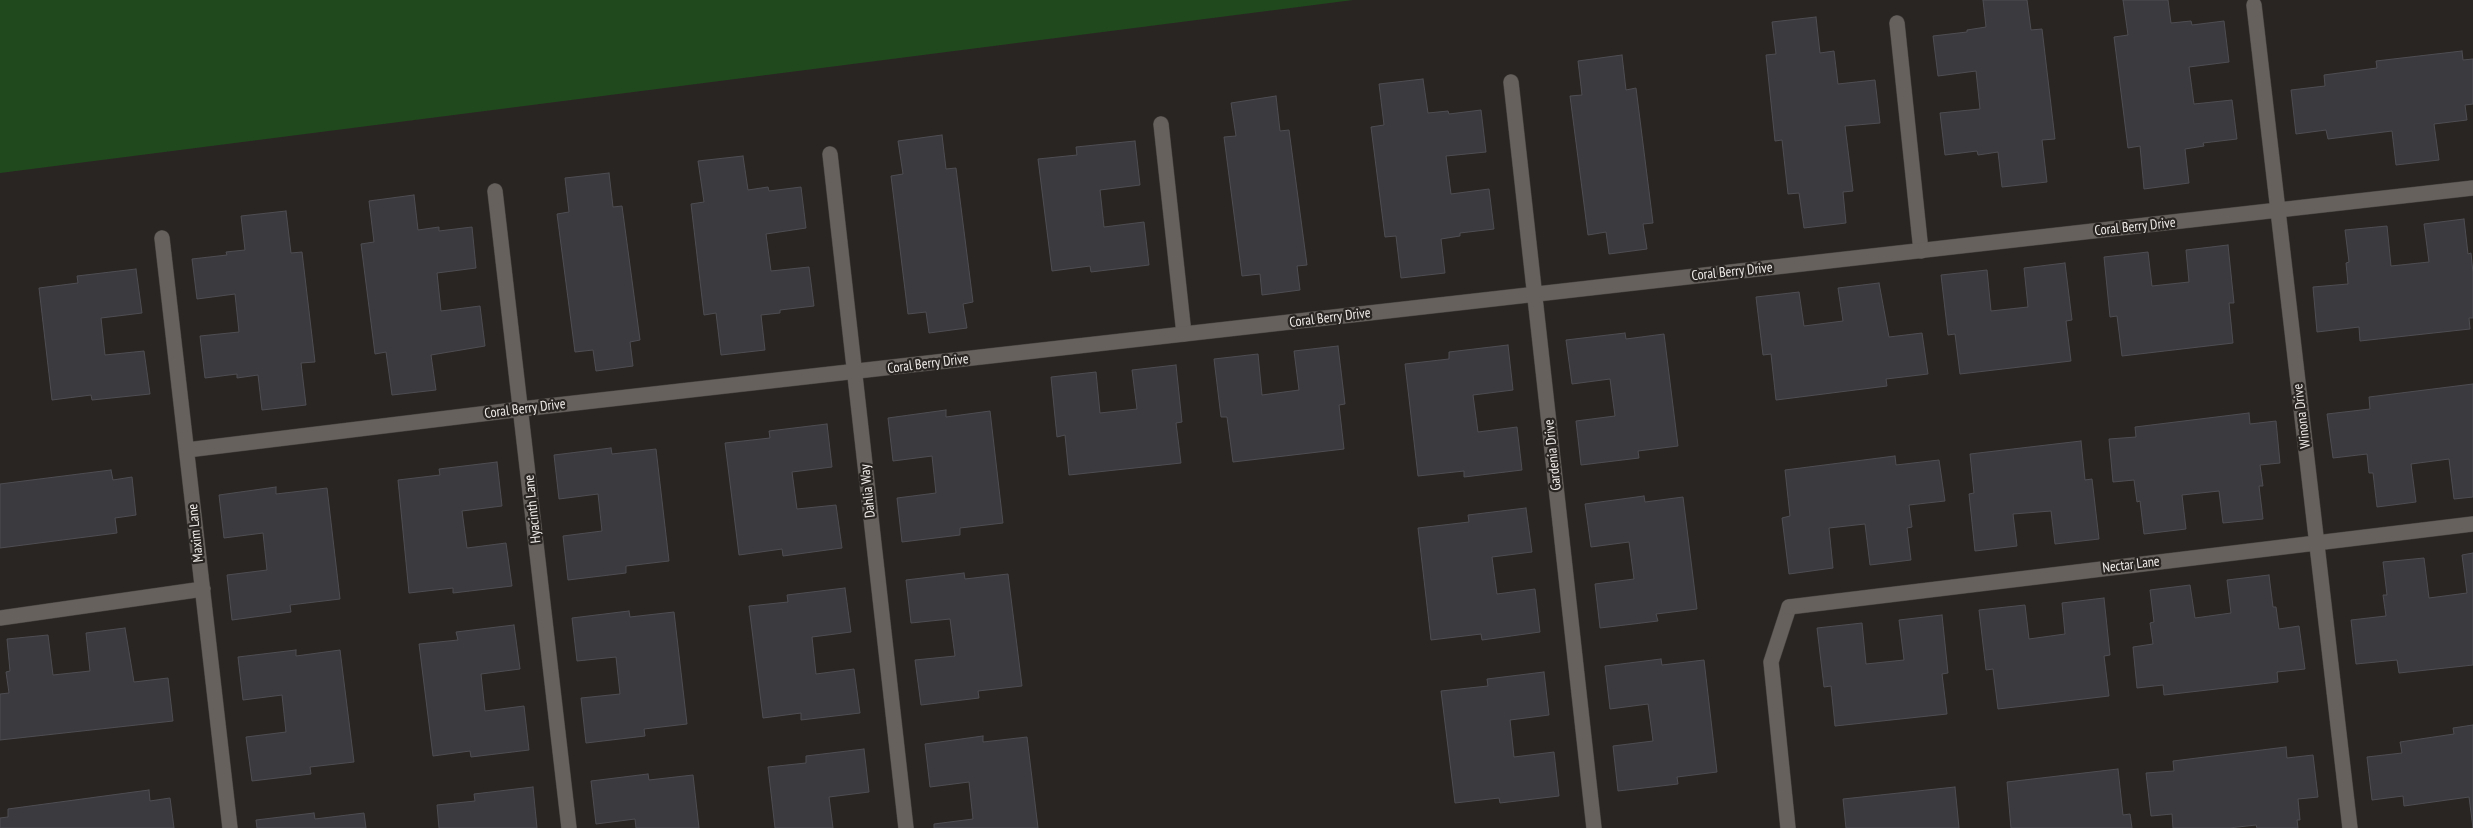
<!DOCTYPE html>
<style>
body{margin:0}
canvas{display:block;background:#292522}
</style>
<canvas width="2473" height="828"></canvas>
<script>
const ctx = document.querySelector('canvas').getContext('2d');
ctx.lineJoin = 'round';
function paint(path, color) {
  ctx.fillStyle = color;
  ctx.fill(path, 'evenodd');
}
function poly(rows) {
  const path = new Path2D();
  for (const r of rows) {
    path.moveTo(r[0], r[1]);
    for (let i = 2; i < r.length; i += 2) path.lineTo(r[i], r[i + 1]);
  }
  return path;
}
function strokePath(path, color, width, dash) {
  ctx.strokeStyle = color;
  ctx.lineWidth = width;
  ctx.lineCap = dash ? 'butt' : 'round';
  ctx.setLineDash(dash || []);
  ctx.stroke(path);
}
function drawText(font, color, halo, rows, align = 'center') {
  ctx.font = font + ' "PT Sans Narrow",sans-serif';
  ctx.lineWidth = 4.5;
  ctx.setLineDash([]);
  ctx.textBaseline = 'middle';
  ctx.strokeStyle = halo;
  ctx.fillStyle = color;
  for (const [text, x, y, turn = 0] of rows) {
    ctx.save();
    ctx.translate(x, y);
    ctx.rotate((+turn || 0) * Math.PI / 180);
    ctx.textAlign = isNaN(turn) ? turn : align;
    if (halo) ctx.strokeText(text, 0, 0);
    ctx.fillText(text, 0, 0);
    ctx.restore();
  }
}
paint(poly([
 [0,0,1353,0,0,173]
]), '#20491d');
const building = poly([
 [1983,0,2027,0,2031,30,2042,29,2055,139,2042,140,2047,182,2002,187,1998,152,1978,155,1977,151,1945,155,1940,113,1980,109,1976,71,1938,76,1933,36,1967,32,1967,30,1986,27,1983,0],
 [2123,0,2168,0,2171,23,2191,21,2192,25,2224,21,2229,62,2189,67,2194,104,2232,100,2237,139,2203,143,2204,146,2185,149,2189,183,2144,189,2140,146,2128,148,2114,37,2128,35,2123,0],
 [1816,17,1820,53,1834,51,1838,84,1875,80,1880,123,1845,126,1853,191,1843,192,1846,223,1804,228,1799,193,1788,194,1782,140,1775,141,1766,55,1776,54,1772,22,1816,17],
 [2462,51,2463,60,2473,59,2473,104,2465,105,2467,120,2434,124,2439,160,2396,165,2392,131,2328,139,2326,130,2296,134,2291,90,2325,86,2324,75,2377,68,2376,61,2462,51],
 [1622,55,1626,90,1636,88,1653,223,1643,224,1647,249,1609,254,1606,232,1588,235,1570,96,1582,95,1578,61,1622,55],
 [1423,79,1428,113,1448,111,1449,114,1481,110,1486,152,1446,156,1451,194,1489,189,1494,229,1460,233,1460,236,1441,239,1445,273,1401,278,1396,236,1385,237,1371,127,1384,125,1379,84,1423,79],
 [1276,96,1280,131,1289,130,1307,265,1297,266,1300,290,1262,295,1260,274,1242,276,1224,137,1236,136,1231,103,1276,96],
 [942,135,946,169,956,168,973,302,963,304,967,328,929,333,926,312,908,314,891,176,903,174,898,141,942,135],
 [1135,141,1140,185,1100,190,1104,227,1144,222,1149,265,1091,272,1090,266,1052,271,1038,159,1077,155,1076,147,1135,141],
 [743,156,748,190,768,187,769,191,801,187,806,228,766,234,771,271,809,267,814,306,780,310,780,313,761,315,765,350,721,355,716,313,704,315,691,204,704,202,698,161,743,156],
 [609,173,613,207,622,206,640,340,630,342,633,366,596,371,593,350,575,352,557,214,569,212,565,178,609,173],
 [414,195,418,230,439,227,439,231,472,227,476,268,437,273,441,311,480,306,485,346,431,355,436,390,392,395,386,352,375,354,361,244,374,242,369,201,414,195],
 [286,211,291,253,302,252,315,362,301,363,306,405,262,410,258,375,237,378,237,374,205,378,200,336,239,332,235,294,197,299,192,259,227,255,226,252,245,250,241,216,286,211],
 [2464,219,2468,254,2471,253,2473,273,2473,318,2469,318,2470,329,2360,341,2359,327,2317,332,2313,287,2348,284,2346,263,2349,262,2345,230,2387,226,2391,266,2429,262,2424,224,2464,219],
 [2228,245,2234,303,2229,303,2233,343,2122,356,2117,316,2110,317,2104,257,2148,252,2152,286,2189,282,2186,250,2228,245],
 [2065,263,2072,320,2066,321,2071,361,1960,374,1955,334,1948,335,1941,275,1987,270,1991,311,2028,307,2024,268,2065,263],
 [136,269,142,313,101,318,105,355,144,351,150,394,92,400,91,395,52,400,39,288,78,283,77,276,136,269],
 [1879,283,1889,337,1922,333,1928,374,1886,379,1887,386,1776,400,1771,354,1763,355,1756,297,1799,292,1804,326,1843,321,1838,288,1879,283],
 [1625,333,1626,339,1664,334,1678,446,1638,451,1639,458,1581,465,1576,421,1615,416,1610,379,1572,384,1566,340,1625,333],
 [1508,345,1513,390,1473,395,1478,432,1517,427,1522,470,1464,477,1464,471,1418,476,1405,364,1449,359,1449,352,1508,345],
 [1338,346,1345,404,1339,405,1344,449,1233,462,1227,417,1221,417,1214,359,1258,354,1262,395,1299,390,1294,351,1338,346],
 [1176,365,1182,422,1176,423,1181,463,1069,475,1065,435,1057,437,1051,377,1096,372,1100,413,1137,409,1132,370,1176,365],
 [2473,384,2473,497,2454,499,2449,459,2411,464,2416,502,2377,507,2373,473,2369,473,2367,454,2333,458,2327,414,2370,409,2369,397,2473,384],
 [946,410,946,417,990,411,1003,523,960,528,960,535,902,542,897,498,936,493,932,456,893,461,888,418,946,410],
 [2249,413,2250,424,2276,421,2280,463,2260,465,2263,486,2259,486,2263,519,2223,523,2219,491,2182,495,2186,529,2144,534,2140,501,2137,502,2134,480,2113,482,2109,439,2136,437,2135,427,2249,413],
 [827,424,832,467,792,472,797,509,836,505,842,548,783,556,782,549,739,555,725,443,770,438,769,431,827,424],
 [2081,441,2085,480,2092,479,2099,539,2055,544,2051,511,2013,514,2017,546,1975,551,1969,494,1974,493,1970,454,2081,441],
 [611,448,612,454,656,449,669,561,626,566,626,573,568,580,563,536,602,531,598,494,559,499,554,455,611,448],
 [1895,456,1896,465,1939,460,1945,501,1909,505,1912,527,1907,528,1911,560,1870,565,1865,524,1829,528,1833,568,1789,574,1782,518,1790,516,1785,470,1895,456],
 [497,462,502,506,462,511,467,548,506,543,512,586,453,593,453,588,409,593,398,480,440,475,439,469,497,462],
 [111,470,113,480,132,477,136,515,115,518,117,533,0,548,0,484,111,470],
 [276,487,276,494,327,488,340,599,290,605,291,612,232,620,227,575,267,570,263,533,224,538,219,495,276,487],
 [1644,496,1645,502,1683,497,1697,609,1656,614,1658,621,1600,628,1595,584,1634,579,1629,542,1591,547,1585,504,1644,496],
 [1526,508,1532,552,1492,557,1497,594,1535,589,1540,632,1482,640,1481,634,1431,640,1418,528,1469,522,1468,515,1526,508],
 [2473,553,2473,665,2399,673,2397,660,2356,664,2351,620,2386,616,2383,595,2387,595,2383,562,2424,558,2429,598,2467,593,2462,555,2473,553],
 [964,573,965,579,1008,574,1022,686,978,691,979,698,921,705,915,660,955,656,950,619,911,623,906,580,964,573],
 [2269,575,2273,607,2276,607,2279,629,2299,626,2305,669,2277,672,2278,682,2164,695,2163,685,2137,688,2133,647,2153,644,2150,623,2154,622,2150,590,2190,585,2195,618,2231,613,2227,580,2269,575],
 [845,588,851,632,812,637,816,674,854,669,860,713,801,720,801,713,763,718,749,606,788,602,787,595,845,588],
 [2104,598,2110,655,2104,656,2109,696,1998,709,1993,669,1986,670,1979,610,2025,605,2029,639,2065,634,2062,603,2104,598],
 [629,611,630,617,674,612,687,724,644,729,645,736,586,743,581,698,620,694,616,657,577,661,572,618,629,611],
 [1942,615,1948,673,1942,674,1947,714,1835,726,1831,686,1824,687,1817,628,1862,623,1866,664,1904,660,1899,620,1942,615],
 [514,625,520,669,481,674,485,711,524,706,529,750,471,757,470,751,433,756,419,644,458,640,456,632,514,625],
 [125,628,134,682,168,678,173,721,0,740,0,694,9,693,6,672,10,671,7,639,48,635,53,675,90,671,86,633,125,628],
 [296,650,296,656,340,650,354,762,310,767,311,774,252,781,246,737,286,732,282,695,243,700,238,657,296,650],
 [1661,659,1662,665,1704,660,1717,772,1677,777,1678,784,1618,791,1613,746,1653,741,1648,704,1610,709,1605,666,1661,659],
 [1544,672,1549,715,1510,720,1514,757,1554,752,1559,796,1500,803,1499,798,1455,803,1441,691,1488,686,1487,679,1544,672],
 [2473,725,2473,828,2469,797,2404,806,2403,796,2372,800,2367,757,2402,753,2400,742,2454,734,2453,728,2473,725],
 [983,736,983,742,1027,737,1038,828,934,828,934,824,973,819,969,782,930,787,925,744,983,736],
 [2286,747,2287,758,2313,755,2318,797,2298,799,2300,820,2297,820,2298,828,2257,828,2256,825,2229,828,2173,828,2172,814,2151,816,2146,773,2174,771,2173,761,2286,747],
 [864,749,869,792,829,797,833,828,775,828,768,767,806,763,806,756,864,749],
 [2118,769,2123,815,2130,814,2132,828,2011,828,2007,782,2118,769],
 [648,774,649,780,693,775,699,828,636,828,635,819,596,824,591,781,648,774],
 [533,787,537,828,439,828,437,805,475,801,474,794,533,787],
 [1955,787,1959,828,1846,828,1843,799,1955,787],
 [149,790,150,801,170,798,174,828,0,828,0,818,8,817,8,809,149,790],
 [314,813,315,819,364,813,366,828,257,828,256,820,314,813]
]);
paint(building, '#3b3a3e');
strokePath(building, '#4e4d52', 1);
const lane = poly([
 [1897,23,1921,251],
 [1161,124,1184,334],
 [1788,828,1771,662,1789,607]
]);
const street = poly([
 [2254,5,2350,828],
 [1511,82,1594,828],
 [830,154,906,828],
 [495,191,569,828],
 [162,238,230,828],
 [187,450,522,409,2473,188],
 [1789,607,2473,524],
 [0,618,203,589]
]);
strokePath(lane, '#474340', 16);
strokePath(street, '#474340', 16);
strokePath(lane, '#66615d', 15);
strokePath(street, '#66615d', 15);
drawText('14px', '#eeebe9', '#292522', [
 ["Coral Berry Drive",2135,227,-6],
 ["Coral Berry Drive",1732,272,-6],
 ["Coral Berry Drive",1330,318,-7],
 ["Coral Berry Drive",928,364,-7],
 ["Coral Berry Drive",525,409,-7],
 ["Winona Drive",2302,416,-97],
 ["Gardenia Drive",1553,455,-96],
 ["Dahlia Way",868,491,-96],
 ["Hyacinth Lane",533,509,-96],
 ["Maxim Lane",196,533,-96],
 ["Nectar Lane",2131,565,-7]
]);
</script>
